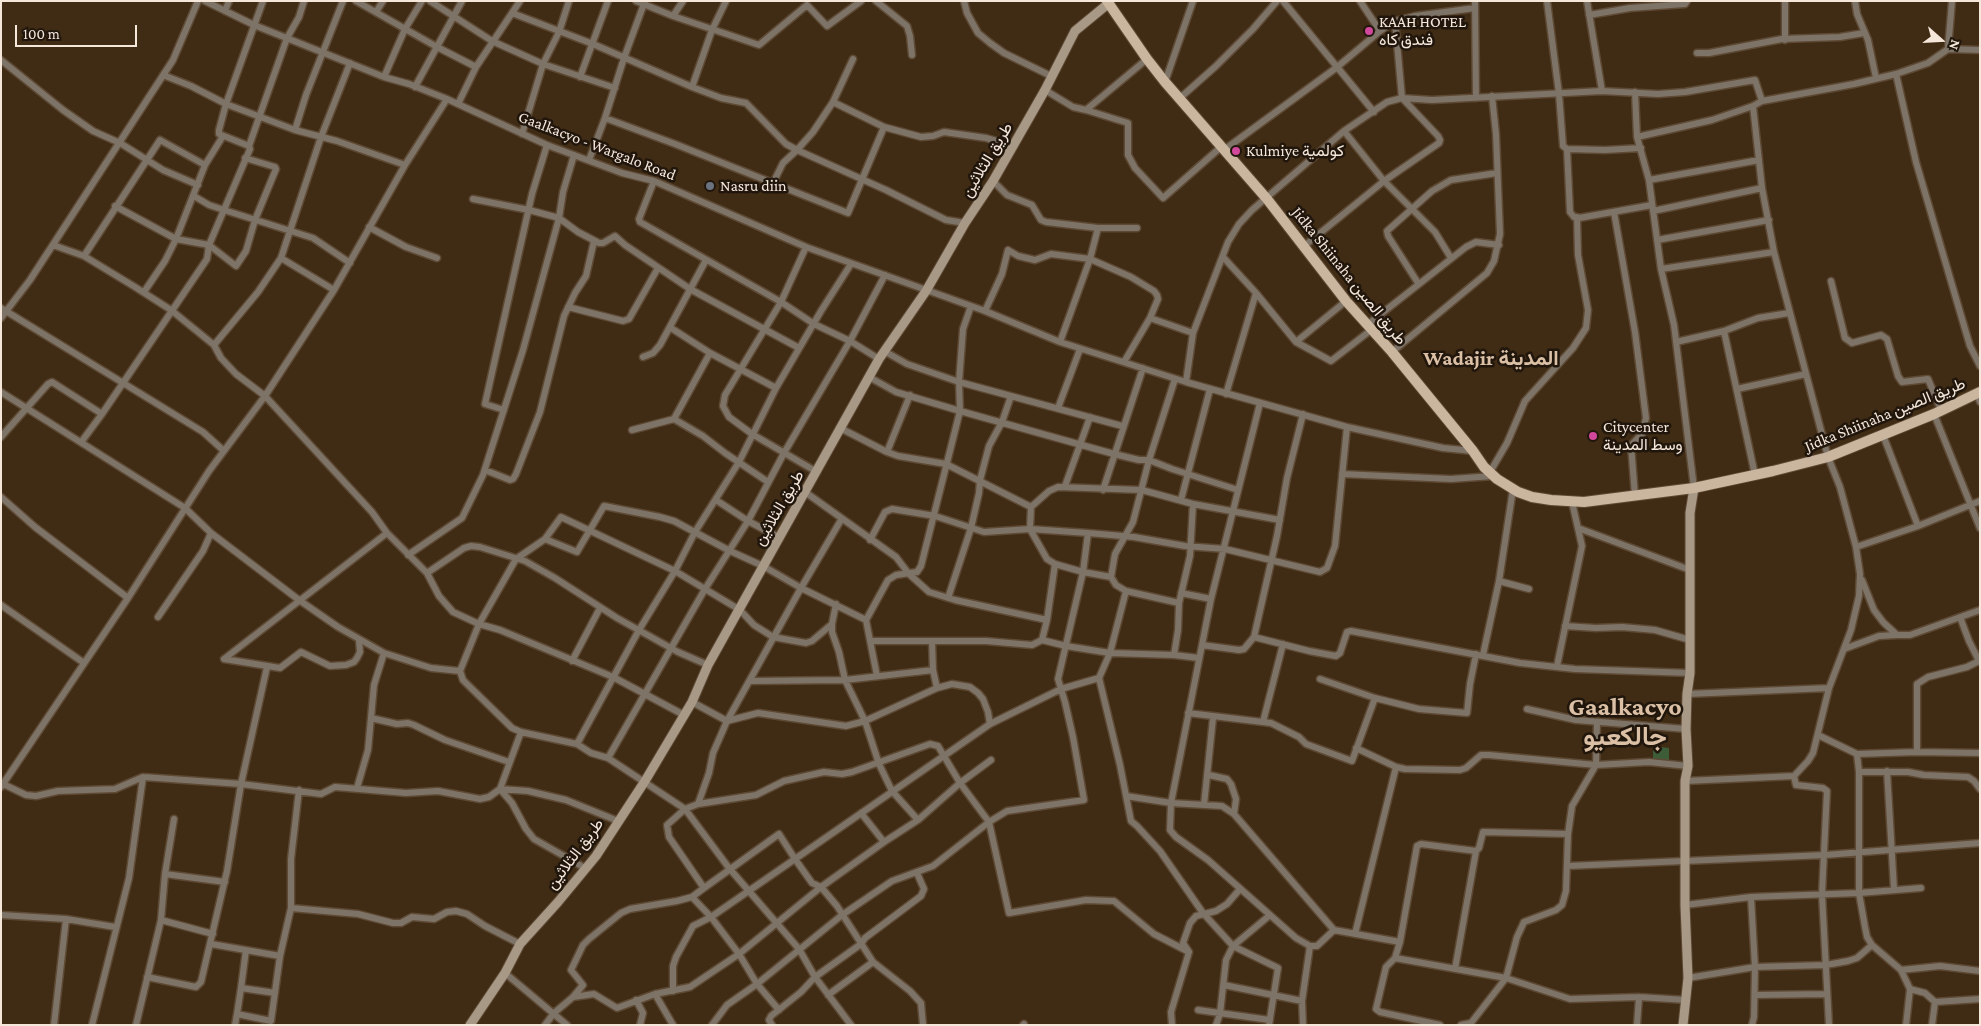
<!DOCTYPE html>
<meta charset="utf-8">
<style>
body{margin:0}
#map{position:relative;width:1981px;height:1026px;overflow:hidden;background:#402b14;font-family:"Crimson Pro",serif}
canvas{display:block}
.frame{position:absolute;inset:0;border:2px solid #f5e7da;pointer-events:none}
.north{position:absolute;left:1916px;top:15px;width:50px;height:50px;-webkit-text-stroke:4px #20160c;paint-order:stroke;rotate:109deg;font-size:14px;font-weight:700;line-height:20px;text-align:center;color:#f5e7da}
.north::after{content:'';display:block;margin:auto;width:18px;height:22px;background:#f5e7da;clip-path:polygon(50% 0,100% 100%,50% 72%,0 100%)}
.scale{position:absolute;left:15px;top:25px;width:122px;height:22px;box-sizing:border-box;border:2px solid #f5e7da;border-top:0;padding-left:6px;font-size:15px;line-height:18px;white-space:nowrap;color:#f5e7da;-webkit-text-stroke:4px #20160c;paint-order:stroke}
</style>
<div id="map">
<canvas width="1981" height="1026"></canvas>
<div class="frame"></div>
<div class="north">N</div>
<div class="scale">100 m</div>
</div>
<script>
const ctx = document.querySelector('canvas').getContext('2d');
ctx.lineJoin = 'round';
function paint(path, color) {
  ctx.fillStyle = color;
  ctx.fill(path, 'evenodd');
}
function poly(rows) {
  const path = new Path2D();
  for (const r of rows) {
    path.moveTo(r[0], r[1]);
    for (let i = 2; i < r.length; i += 2) path.lineTo(r[i], r[i + 1]);
  }
  return path;
}
function strokePath(path, color, width, dash) {
  ctx.strokeStyle = color;
  ctx.lineWidth = width;
  ctx.lineCap = dash ? 'butt' : 'round';
  ctx.setLineDash(dash || []);
  ctx.stroke(path);
}
function drawText(font, color, halo, rows, align = 'center') {
  ctx.font = font + ' "Crimson Pro",Vazirmatn,serif';
  ctx.lineWidth = 5;
  ctx.setLineDash([]);
  ctx.textBaseline = 'middle';
  ctx.strokeStyle = halo;
  ctx.fillStyle = color;
  for (const [text, x, y, turn = 0] of rows) {
    ctx.save();
    ctx.translate(x, y);
    ctx.rotate((+turn || 0) * Math.PI / 180);
    ctx.textAlign = isNaN(turn) ? turn : align;
    if (halo) ctx.strokeText(text, 0, 0);
    ctx.fillText(text, 0, 0);
    ctx.restore();
  }
}
paint(poly([
 [1653,746,1669,748,1669,761,1653,760]
]), '#3d5d39');
const street = poly([
 [205,1,254,25,384,77,409,84,447,99,547,145,622,173,654,181,806,247,985,311,1060,342,1186,382,1347,427,1443,448,1473,451],
 [356,1,437,47,476,67],
 [430,1,492,41,543,64,615,88],
 [636,1,673,16,759,45,807,5,827,26,861,1],
 [876,1,907,26,910,36,912,55],
 [964,1,967,13,978,33,990,43,1004,53,1051,76],
 [1283,1,1374,112],
 [1360,1,1380,31],
 [1475,1,1476,98],
 [1547,1,1559,94,1563,146,1567,149,1570,212,1574,217,1579,218,1652,205],
 [1587,1,1602,91],
 [1785,1,1785,40],
 [1855,1,1857,14,1868,40,1876,78],
 [225,11,229,1],
 [376,12,383,1],
 [512,13,593,44,692,87,721,98,746,103,786,144,797,150,783,163,773,183],
 [1589,15,1630,8,1685,4,1687,1],
 [673,16,683,1],
 [1948,49,1980,50],
 [1697,53,1709,53,1782,39,1840,37,1864,33],
 [853,59,833,102,813,132,797,150,886,190,946,220,965,223],
 [1,60,63,110,93,131,120,143,163,170,198,185],
 [1896,74,1916,162,1970,346,1980,366],
 [163,75,191,86,226,104,295,130,337,141,405,165],
 [384,77,405,29,422,1],
 [580,77,608,1],
 [1165,82,1193,1],
 [415,87,462,1],
 [692,87,712,30,726,1],
 [1045,90,1073,107,1086,110,1147,59],
 [1635,92,1637,137,1649,180,1661,269,1674,325,1694,488],
 [1180,98,1216,66,1253,29,1277,1],
 [833,102,884,127,921,137,933,136,944,132,986,138,1014,146],
 [458,104,476,67,520,1],
 [1086,110,1128,123,1128,155,1135,168,1163,198,1221,147],
 [605,118,675,144,848,213,884,127],
 [295,130,306,95,343,1],
 [1344,131,1384,181,1435,232,1451,258],
 [522,134,543,64,559,32,569,1],
 [1637,137,1712,120,1753,106,1762,101,1854,84,1896,74,1928,63,1948,49,1952,1],
 [249,146,219,134,219,130,226,104,263,1],
 [1567,149,1605,150,1641,148],
 [1224,150,1336,68,1380,31,1395,21,1415,16,1475,8],
 [589,160,605,118,624,58,645,1],
 [1649,180,1759,160],
 [654,181,639,219,640,222,781,302,814,324,850,341,879,359],
 [993,181,1007,195,1032,205,1041,220,1046,222,1098,228,1137,228],
 [194,196,209,205,224,210,313,238,350,263],
 [473,199,529,210,559,218,578,232,599,243,603,243,615,236,625,245,690,289,799,348],
 [115,206,176,239,209,245,236,266,246,251,255,220,276,169,275,167,245,158],
 [1653,211,1762,188],
 [1614,212,1635,332,1646,418,1642,434,1631,445,1635,496],
 [369,227,406,247,437,258],
 [1657,240,1769,220],
 [53,245,84,256,135,287,171,310,214,345,221,358,236,374,265,396,372,512,387,533,427,573,439,596,453,612,479,624,500,630,613,677,684,715],
 [806,247,781,302,725,395,723,406,729,417,752,434,817,472],
 [1303,247,1384,181,1439,143,1440,140,1438,136,1402,98,1395,21],
 [84,256,160,140,205,165],
 [1223,257,1256,293,1296,342,1346,301],
 [281,258,334,290],
 [1661,269,1774,252],
 [1831,281,1845,338,1852,343,1881,335,1887,339,1898,376,1902,382,1928,379,1941,410],
 [1418,283,1388,236,1387,231,1432,191,1451,180,1497,173],
 [144,292,165,261,176,239,205,165,223,136],
 [568,307,623,321,629,319,658,268],
 [1,308,203,432,224,451],
 [985,311,1002,274,1008,250,1018,256,1035,260,1051,254,1090,259,1131,277,1154,291,1157,295,1158,299,1150,318,1124,362],
 [1,318,30,280,173,60,198,1],
 [1150,318,1193,333],
 [1367,325,1466,247,1476,242,1499,245],
 [671,328,710,353,776,388],
 [1724,331,1755,475],
 [1060,342,1090,259,1098,228],
 [1296,342,1331,361,1371,330],
 [1676,342,1724,331,1758,318,1789,313],
 [214,345,258,292,281,258,321,137,350,63],
 [884,351,907,364,959,382,1122,426],
 [1392,352,1487,273,1494,261,1500,234,1496,134,1492,96],
 [643,357,653,353,660,345,706,260],
 [869,377,896,392,960,411,1114,454,1139,460,1149,460,1172,469,1238,490],
 [1186,382,1193,333,1228,242,1239,224,1252,210,1344,131,1387,102,1402,98,1432,100,1602,91,1658,94,1685,92,1755,80,1762,101],
 [1737,389,1806,374],
 [1,392,185,508,211,533,299,600,338,627,384,653,431,668,460,671,463,680,468,685,512,728,521,732,577,744,591,753,608,758,685,809,729,868,799,949,815,977,851,1025],
 [1226,394,1256,293],
 [1977,394,1980,402],
 [1260,403,1211,599,1171,803,1170,830,1176,837,1208,860,1296,938,1310,946,1317,946,1334,930,1400,942],
 [1058,408,1080,349],
 [504,410,485,404,532,194,547,145],
 [1934,414,1980,528],
 [674,419,710,353],
 [840,428,887,452,898,456,946,464,1031,507,1049,491,1058,487,1142,490,1193,504,1280,520],
 [632,430,674,419,703,436,725,453,768,482],
 [1883,435,1918,526],
 [1,437,48,384,52,382,102,414],
 [82,441,102,414,207,259,209,245,250,149,249,146,287,38,299,17,304,1],
 [887,452,910,395],
 [485,470,510,480,513,479,516,474,540,412,564,316,575,293,586,276,594,241],
 [1490,472,1507,443,1525,401,1573,348,1586,328,1588,310,1578,255,1577,217],
 [1342,474,1451,479,1493,476],
 [1065,486,1090,417],
 [1103,490,1143,368],
 [805,492,896,557,909,574,929,592,955,600,1047,620],
 [1,497,35,527,128,598],
 [716,500,748,521,780,538],
 [1181,500,1210,389],
 [1031,507,1030,529,1047,559,1055,564,1083,572,1111,577],
 [1578,528,1690,570],
 [545,539,577,552,604,506,660,517,674,521,730,551,763,566,801,588,866,620,888,580,896,575,917,572,921,566,960,411,959,382,963,329,971,306],
 [870,540,885,512,892,509,935,516,984,532,1030,529,1088,533,1134,537,1185,546,1225,549,1320,572,1327,568,1335,546,1347,427],
 [1856,547,1918,526,1980,501],
 [408,555,462,518,483,475,523,350,559,218,563,192,574,155],
 [427,573,464,548,471,546,480,547,525,561,555,578,617,618,678,652,708,665],
 [1862,580,1874,610,1883,622,1897,635,1910,635,1980,610],
 [1499,581,1529,589],
 [1126,591,1110,653,1099,678,1120,765,1131,821,1137,826,1160,851,1203,913,1233,946,1278,968,1269,1025],
 [1181,593,1211,599],
 [948,598,971,528,979,493,980,480,989,446,1002,422,1011,396],
 [1179,603,1190,556,1193,504],
 [1,605,84,663],
 [158,617,203,551,211,533],
 [866,620,877,676],
 [832,624,832,632,839,652,845,680,865,721,879,764,892,791,918,820],
 [1565,626,1596,628,1622,627,1655,630,1690,640],
 [1254,637,1309,651,1336,656,1340,653,1347,632,1351,631,1520,663,1575,669,1690,673],
 [1042,640,1047,620,1055,564],
 [871,641,986,641,1032,645,1042,640,1066,646,1110,653,1174,655,1199,658],
 [932,641,933,670,937,688],
 [1202,645,1239,650,1244,649,1254,637,1277,536,1287,478,1303,414],
 [1844,649,1879,636,1897,635],
 [1174,655,1178,630,1179,603,1126,591,1116,585,1111,577,1115,554,1133,522,1149,460,1175,379],
 [1483,655,1499,581,1513,489],
 [224,659,387,533],
 [224,659,280,668,301,652,330,666,346,665,354,662,357,658,360,652,359,640],
 [572,661,600,608],
 [1557,666,1582,546,1572,502],
 [460,671,479,624,516,559,545,539,561,517,675,571,740,610,754,625,773,637,806,643,812,641,832,624,836,604],
 [1320,679,1375,698,1419,709,1467,713,1470,684,1476,654],
 [750,681,845,680,933,670],
 [1687,694,1829,688],
 [692,702,727,721,758,713,846,726,865,721,937,688,952,684,970,687,978,693,983,699,988,712,990,724],
 [1527,709,1576,720,1686,729],
 [1188,713,1271,723,1299,737,1306,744,1352,761,1375,698],
 [371,718,397,724,408,723,414,725,445,740,509,762],
 [1263,722,1283,644],
 [521,732,500,789,512,803,526,829,534,839,585,868],
 [1818,735,1857,754,1859,772,1859,893,1865,927,1867,937,1872,945,1901,970,1910,989,1906,1025],
 [577,744,639,630,675,571,695,532,739,462,776,388,821,311,851,264],
 [1356,748,1396,767,1405,769,1460,770,1466,768,1481,755,1489,755,1596,765,1649,762,1688,766],
 [1917,752,1917,684,1928,677,1967,667,1979,661,1969,641,1960,617],
 [1857,754,1917,752,1980,753],
 [608,758,705,589,748,521,784,453,850,341,885,275],
 [1887,771,1894,889],
 [1859,772,1908,772,1924,775,1968,777,1974,781,1980,789],
 [1209,775,1227,779,1231,784,1236,799,1234,814,1334,930],
 [1794,776,1796,785,1823,788,1827,791,1822,894,1829,1025],
 [1685,781,1794,776,1808,761,1813,753,1829,688,1851,630,1859,596,1860,574,1856,547,1840,487,1828,457,1809,385,1774,252,1762,188,1753,106],
 [1,783,26,795,36,796,58,791,115,789,143,777,241,784,321,794,335,787,406,793,438,791,480,799,489,797,500,789,528,791,566,800,618,821],
 [1,787,128,598,209,471,265,396,334,290,405,165,447,99],
 [357,788,368,750,374,685,384,653],
 [1126,796,1171,803,1222,806,1234,814],
 [698,804,709,773,713,753,727,721,801,588,841,520],
 [1204,805,1213,718],
 [861,813,884,842],
 [1567,866,1825,855,1980,843],
 [165,874,225,882],
 [704,888,779,834,795,859,990,724,1061,689,1099,678],
 [1751,897,1755,967,1754,1017,1752,1025],
 [1685,905,1751,897,1859,893,1921,888],
 [291,908,358,914,393,923,401,923,412,917,434,919,447,912,456,911,467,914,485,926,520,944],
 [1,915,66,919,115,927],
 [161,920,213,934],
 [1355,934,1396,767],
 [211,944,280,956],
 [246,950,241,988,275,993],
 [1395,958,1506,978,1570,999,1639,997,1686,1000],
 [1455,969,1476,851],
 [1901,970,1940,966,1980,971],
 [505,973,567,1025],
 [147,977,196,987,201,982,227,871,241,784,267,667],
 [1688,978,1755,967,1826,965,1848,961,1857,958,1872,945],
 [1224,985,1302,1001],
 [1910,989,1925,993,1935,1002,1932,1025],
 [673,991,673,966,676,957,693,926,711,917,795,859,812,883,821,887,837,906,873,962,910,991,921,1003,923,1025],
 [655,994,673,1025],
 [828,995,873,962],
 [1755,995,1826,994],
 [573,997,583,985,571,970,583,945,589,939,621,913,630,909,677,901,692,897],
 [636,1000,643,1013,640,1025],
 [1935,1002,1980,999],
 [779,1010,757,984,739,954,711,917,692,897,704,888,669,837,667,825,685,809,698,804,756,795,784,781,824,772,842,774,852,772,930,744,938,746,960,783,989,822,1009,913,1086,900,1114,901,1154,934,1189,952],
 [1198,1010,1270,1020],
 [237,1014,241,988],
 [54,1025,66,919],
 [92,1025,129,878,143,777],
 [136,1025,161,920,165,874,174,819],
 [235,1025,237,1014,271,1021,280,956,291,908,291,859,299,790],
 [545,1025,554,1013,573,997,594,994,617,1008,655,994,690,987,739,954,821,887,884,842,918,820,960,783,991,760],
 [712,1025,727,1005,757,984,842,915,892,881,933,866,989,822,1007,811,1084,800,1073,737,1065,702,1058,679,1083,572,1088,533],
 [772,1025,769,1020,771,1016,801,992,815,977,861,944,865,938,921,896,924,889,917,873],
 [1023,1025,1024,1024],
 [1172,1025,1171,1012,1189,952,1183,943,1190,923,1196,916,1216,911,1227,904,1240,889],
 [1216,1025,1220,1014,1226,960,1233,946,1270,915],
 [1303,1025,1302,1001,1310,946],
 [1440,1025,1380,1012,1376,1009,1386,967,1395,958,1400,942,1417,846,1421,844,1476,851,1479,848,1483,832,1568,834,1572,806,1596,765,1597,722],
 [1461,1025,1471,1023,1506,978,1517,937,1524,922,1556,910,1562,905,1566,891,1568,834],
 [1637,1025,1639,997]
]);
const secondary = poly([
 [470,1025,505,973,520,944,558,902,596,856,645,781,692,702,708,665,879,359,926,291,965,223,993,181,1045,90,1075,31,1109,3],
 [1683,1025,1688,978,1685,905,1685,781,1688,766,1686,729,1687,694,1690,673,1690,513,1694,488]
]);
const primary = poly([
 [1107,1,1147,59,1165,82,1267,199,1346,301,1392,352,1473,451,1484,467,1497,479,1518,492,1532,497,1551,500,1584,502,1694,488,1773,471,1828,457,1934,414,1980,392]
]);
strokePath(street, '#5d4934', 9);
strokePath(secondary, '#5d4934', 11);
strokePath(primary, '#5d4934', 12);
strokePath(street, '#7d7367', 6);
strokePath(secondary, '#a89886', 9);
strokePath(primary, '#cab59e', 10);
for (const [x, y, r, color] of [
 [1369,31,5,"#d1479c"],
 [1236,151,5,"#d1479c"],
 [710,186,5,"#6b7280"],
 [1593,436,5,"#d1479c"]
]) {
  const dot = new Path2D();
  dot.arc(x, y, r, 0, 2 * Math.PI);
  ctx.fillStyle = color;
  ctx.fill(dot);
  strokePath(dot, '#20160c', 2);
}
drawText('16px', '#f5e7da', '#20160c', [
 ["KAAH HOTEL",1379,22],
 ["فندق كاه",1379,40],
 ["Kulmiye كولمية",1246,151],
 ["Nasru diin",720,186],
 ["Citycenter",1603,427],
 ["وسط المدينة",1603,445]
], 'left');
drawText('16px', '#f5e7da', '#20160c', [
 ["Gaalkacyo - Wargalo Road",597,146,21],
 ["طريق الثلاثين",987,160,-59],
 ["Jidka Shiinaha طريق الصين",1349,276,51],
 ["Jidka Shiinaha طريق الصين",1885,415,-22],
 ["طريق الثلاثين",779,508,-60],
 ["طريق الثلاثين",575,854,-53]
]);
drawText('bold 21px', '#dbc0a6', '#20160c', [
 ["Wadajir المدينة",1491,359]
]);
drawText('bold 26px', '#dbc0a6', '#20160c', [
 ["Gaalkacyo",1625,707],
 ["جالكعيو",1625,737]
]);
</script>
